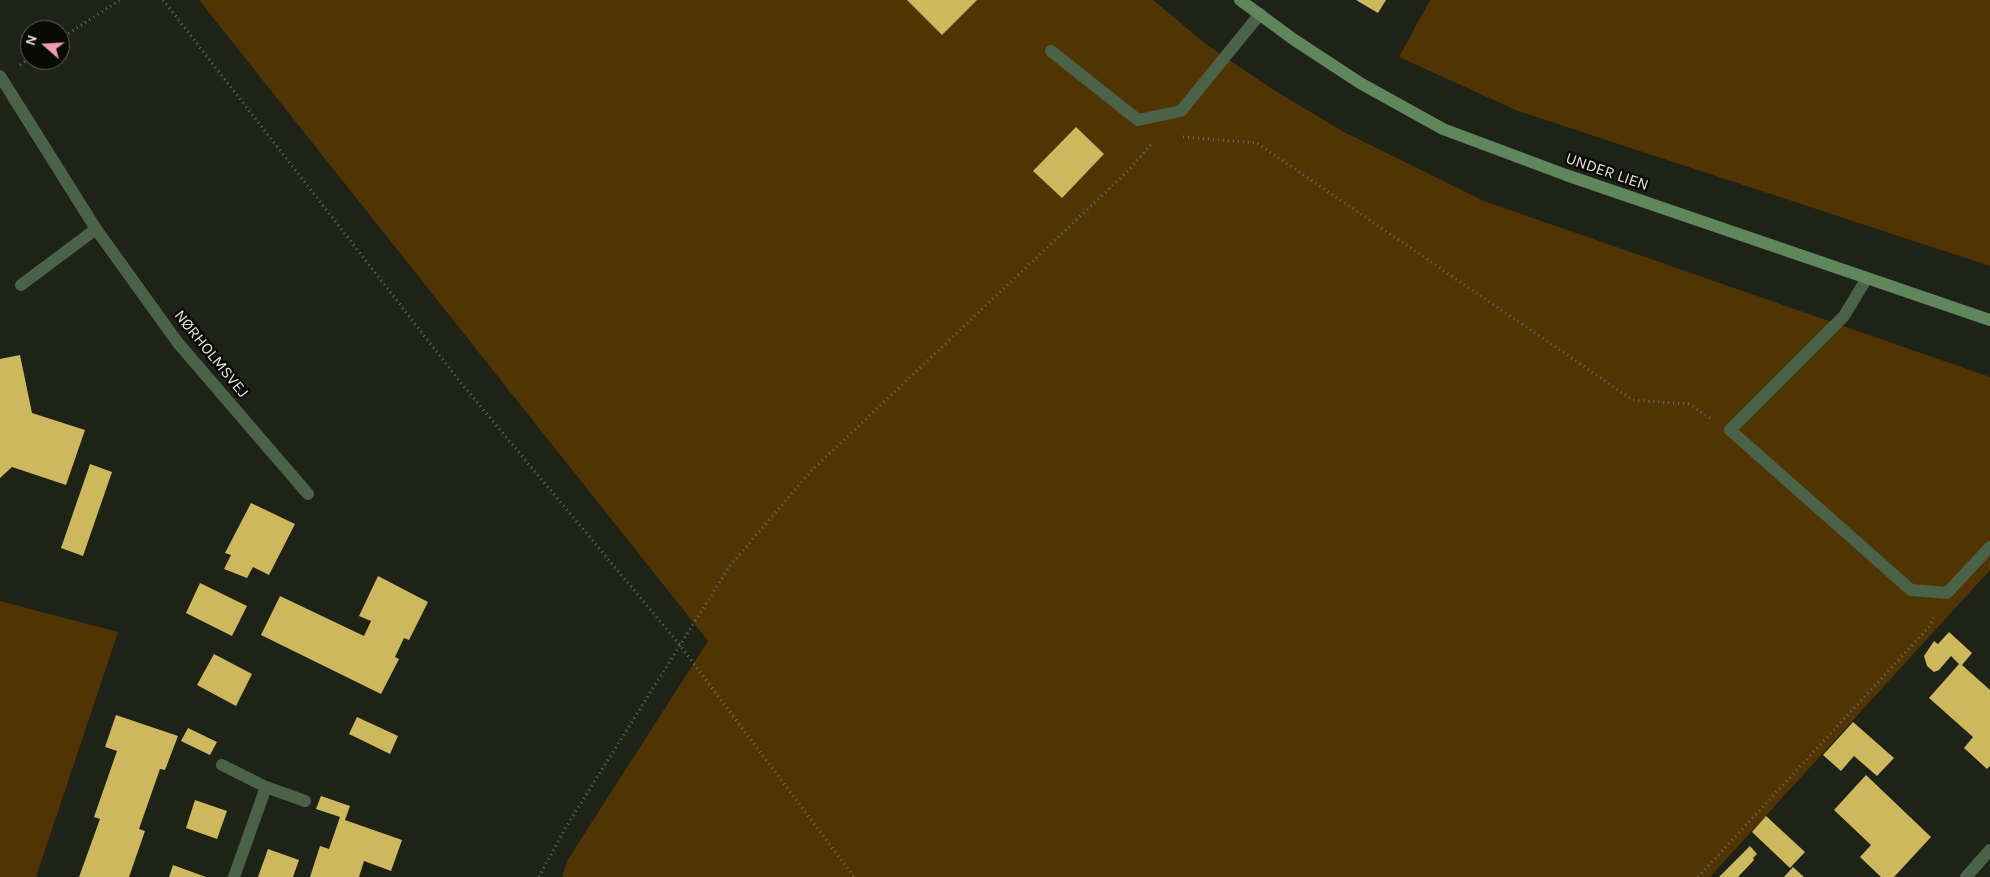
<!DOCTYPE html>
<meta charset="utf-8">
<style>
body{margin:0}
#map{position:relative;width:1990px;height:877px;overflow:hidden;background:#1f2217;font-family:Karla,sans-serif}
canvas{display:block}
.north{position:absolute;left:20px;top:20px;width:50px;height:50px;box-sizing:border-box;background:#090a06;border:1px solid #5f615c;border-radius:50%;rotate:289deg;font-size:14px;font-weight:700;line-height:20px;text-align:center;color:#e1e3dc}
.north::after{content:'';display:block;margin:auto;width:18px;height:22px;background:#f29aad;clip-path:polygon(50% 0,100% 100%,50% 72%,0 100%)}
</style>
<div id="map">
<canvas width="1990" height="877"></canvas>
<div class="north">N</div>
</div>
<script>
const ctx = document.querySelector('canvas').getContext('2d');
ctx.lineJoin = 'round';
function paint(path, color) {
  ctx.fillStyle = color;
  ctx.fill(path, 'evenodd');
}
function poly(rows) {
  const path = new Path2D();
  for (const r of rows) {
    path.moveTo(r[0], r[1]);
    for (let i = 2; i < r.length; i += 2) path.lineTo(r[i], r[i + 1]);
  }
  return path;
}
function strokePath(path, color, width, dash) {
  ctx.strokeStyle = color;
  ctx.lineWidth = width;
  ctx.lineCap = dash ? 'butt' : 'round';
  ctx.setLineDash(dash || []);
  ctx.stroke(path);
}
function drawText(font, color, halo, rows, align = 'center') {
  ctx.font = font + ' Karla,sans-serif';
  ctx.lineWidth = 5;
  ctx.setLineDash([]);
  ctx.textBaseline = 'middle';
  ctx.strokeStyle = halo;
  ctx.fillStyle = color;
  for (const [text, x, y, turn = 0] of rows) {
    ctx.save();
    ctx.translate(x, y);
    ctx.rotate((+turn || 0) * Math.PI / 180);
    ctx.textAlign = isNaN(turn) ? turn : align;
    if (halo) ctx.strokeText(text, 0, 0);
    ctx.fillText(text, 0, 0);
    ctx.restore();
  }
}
paint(poly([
 [199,0,1153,0,1206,44,1272,89,1344,132,1484,201,1990,377,1990,570,1710,877,562,877,567,861,708,641],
 [1430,0,1990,0,1990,266,1518,111,1399,57],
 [0,601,118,632,36,877,0,877]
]), '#513403');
paint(poly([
 [907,0,977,0,942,35],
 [1356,0,1386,0,1378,13],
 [1076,127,1104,154,1062,198,1033,171],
 [20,355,32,413,85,430,66,485,12,467,0,478,0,359],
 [90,464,112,472,83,556,61,548],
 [251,503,295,524,269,575,253,567,247,578,224,569,231,555,225,553],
 [378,576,428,602,409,640,404,638,395,657,399,659,381,694,261,635,280,596,364,636,371,621,359,616],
 [200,583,247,606,232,636,186,613],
 [1949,632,1972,653,1962,665,1990,690,1990,766,1987,769,1964,748,1973,737,1929,698,1959,664,1951,656,1939,670,1934,672,1927,666,1924,656,1934,641,1938,644],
 [214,654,252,674,236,706,197,685],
 [116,715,178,736,165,770,160,769,139,829,145,831,129,877,79,877,100,819,94,817,117,751,105,747],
 [357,717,398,736,390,754,349,734],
 [1853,722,1894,758,1877,776,1854,756,1841,771,1823,755],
 [188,728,217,742,210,755,181,741],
 [1866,775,1931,837,1894,877,1881,877,1860,857,1871,845,1834,810],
 [321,796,350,806,345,820,402,840,391,871,364,861,359,877,310,877,320,846,329,849,340,817,316,809],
 [195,800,227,811,217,839,186,828],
 [1766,816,1805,852,1790,868,1752,832],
 [1750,846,1757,854,1753,858,1754,860,1738,877,1719,877],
 [268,849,299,860,293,877,258,877],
 [173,865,206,877,169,877],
 [1793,867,1804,877,1784,877]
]), '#cdb85d');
strokePath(poly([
 [163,0,461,383,679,644,854,877],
 [60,39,120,0],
 [20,65,30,58],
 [1183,137,1257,143,1633,400,1689,404,1710,418],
 [539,877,566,827,729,567,811,471,1129,170,1153,142],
 [1698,877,1929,627,1934,616]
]), '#6b6d64', 3, [1, 4]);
strokePath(poly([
 [1051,51,1138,120,1181,111,1260,14],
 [1867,278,1844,316,1730,430,1911,590,1947,593,1990,547],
 [21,285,96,229]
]), '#4a6247', 12);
strokePath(poly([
 [0,76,96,229,178,343,308,494],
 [222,765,266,787,234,877],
 [266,787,305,801],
 [1966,877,1990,850]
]), '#4a6247', 12);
strokePath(poly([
 [1240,0,1293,39,1360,83,1443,129,1566,175,1990,320]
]), '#60875c', 12);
drawText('16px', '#e1e3dc', '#090a06', [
 ["UNDER LIEN",1607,172,19],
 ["NØRHOLMSVEJ",211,354,51]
]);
</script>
